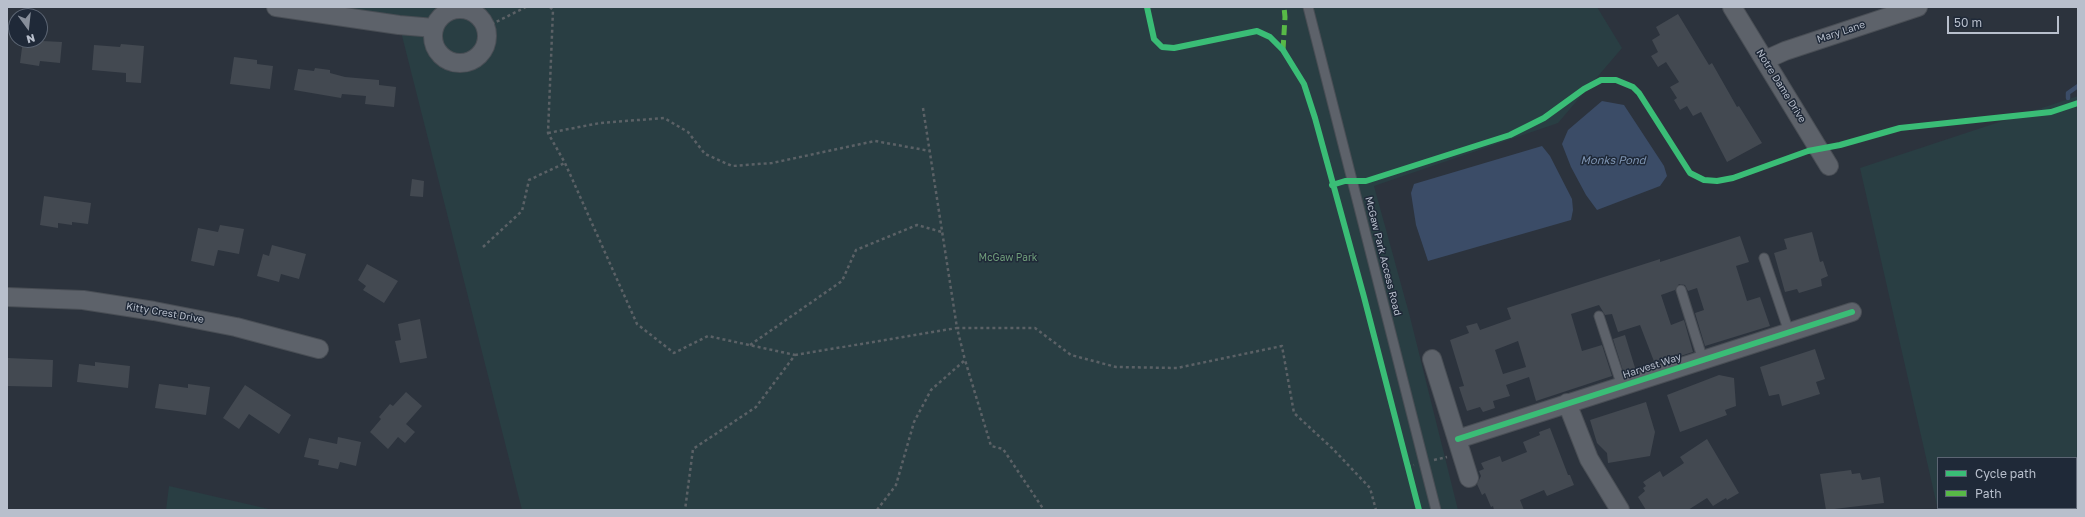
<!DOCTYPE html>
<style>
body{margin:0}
#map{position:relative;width:2085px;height:517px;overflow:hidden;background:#2c333d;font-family:"Golos Text",sans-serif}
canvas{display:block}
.frame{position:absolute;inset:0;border:8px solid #b8bfcc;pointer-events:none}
.legend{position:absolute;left:1937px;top:457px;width:140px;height:52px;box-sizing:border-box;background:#1f2938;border:1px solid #5c6573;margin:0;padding:5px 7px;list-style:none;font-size:12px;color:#b8bfcc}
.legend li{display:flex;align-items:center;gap:8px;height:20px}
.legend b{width:20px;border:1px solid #5c6573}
.north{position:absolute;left:8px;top:8px;width:40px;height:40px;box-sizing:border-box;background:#1f2938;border:1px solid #5c6573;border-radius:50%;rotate:165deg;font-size:11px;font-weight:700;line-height:16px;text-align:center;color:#b8bfcc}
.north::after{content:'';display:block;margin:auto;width:14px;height:18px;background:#878e9a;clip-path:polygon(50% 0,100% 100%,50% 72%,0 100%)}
.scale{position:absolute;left:1947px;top:16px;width:112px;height:18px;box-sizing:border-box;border:2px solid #b8bfcc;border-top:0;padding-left:5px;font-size:12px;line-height:14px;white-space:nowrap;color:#b8bfcc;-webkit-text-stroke:3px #1f2938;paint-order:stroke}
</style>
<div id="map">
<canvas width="2085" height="517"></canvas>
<div class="frame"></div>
<ul class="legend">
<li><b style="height:5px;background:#3abd76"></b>Cycle path</li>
<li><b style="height:5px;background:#58b947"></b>Path</li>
</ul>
<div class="north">N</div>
<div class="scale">50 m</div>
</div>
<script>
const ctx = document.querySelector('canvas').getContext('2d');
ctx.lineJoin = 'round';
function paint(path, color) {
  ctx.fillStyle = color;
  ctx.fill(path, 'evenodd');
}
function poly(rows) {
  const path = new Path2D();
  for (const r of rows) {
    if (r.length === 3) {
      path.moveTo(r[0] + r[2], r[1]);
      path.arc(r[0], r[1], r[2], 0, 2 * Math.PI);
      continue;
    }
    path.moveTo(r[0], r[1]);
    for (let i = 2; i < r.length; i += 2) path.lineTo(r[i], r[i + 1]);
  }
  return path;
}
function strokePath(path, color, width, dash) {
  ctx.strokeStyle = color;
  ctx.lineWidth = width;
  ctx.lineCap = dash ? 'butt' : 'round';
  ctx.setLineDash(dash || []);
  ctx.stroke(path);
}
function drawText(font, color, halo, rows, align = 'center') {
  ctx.font = font + ' "Golos Text",sans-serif';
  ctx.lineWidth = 3;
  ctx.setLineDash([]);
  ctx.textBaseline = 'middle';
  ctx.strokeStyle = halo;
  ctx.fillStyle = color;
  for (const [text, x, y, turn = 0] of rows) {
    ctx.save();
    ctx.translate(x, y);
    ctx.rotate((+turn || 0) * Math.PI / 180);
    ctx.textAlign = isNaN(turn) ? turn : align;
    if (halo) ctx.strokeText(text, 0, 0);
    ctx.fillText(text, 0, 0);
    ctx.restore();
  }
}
paint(poly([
 [338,7,1597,7,1622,48,1558,123,1374,186,1410,317,1458,510,522,510,397,16],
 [2078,96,2078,510,1938,510,1860,168],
 [1938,458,2076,458,2076,508,1938,508],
 [169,486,273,510,166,510]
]), '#293e43');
paint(poly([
 [1602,101,1624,105,1664,166,1667,176,1660,186,1597,210,1586,195,1571,167,1562,144,1568,130],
 [1542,146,1550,156,1572,199,1573,210,1571,220,1428,261,1416,225,1411,193,1414,184]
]), '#3b4c67');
strokePath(poly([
 [2068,98,2068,93,2078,86]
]), '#3b4c67', 4.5);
paint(poly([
 [1678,14,1709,65,1712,63,1737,107,1739,106,1762,143,1727,162,1701,112,1693,116,1687,106,1680,110,1674,100,1677,98,1670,87,1679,82,1666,62,1658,67,1651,56,1658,52,1652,40,1660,35,1656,27],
 [23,40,62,42,60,63,40,61,39,66,20,63],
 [121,44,144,46,141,83,126,82,126,73,92,70,94,45,120,47],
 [234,57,257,60,257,64,273,66,270,89,230,84],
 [315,68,330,70,330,73,345,77,379,80,379,85,396,87,394,107,365,104,366,96,342,94,341,98,294,90,298,69,314,71],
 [412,179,424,181,423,197,410,196],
 [44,196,91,203,88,224,72,222,72,225,58,223,58,228,40,225],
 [220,225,244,229,239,254,218,250,214,266,191,261,198,228,218,232],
 [1812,232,1820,262,1823,261,1828,276,1821,279,1822,286,1799,293,1797,289,1785,292,1774,253,1787,249,1784,239],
 [1740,236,1749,262,1736,266,1747,301,1760,297,1770,326,1705,346,1695,313,1704,310,1697,288,1688,291,1685,285,1679,284,1675,290,1661,295,1671,325,1684,320,1693,352,1655,364,1640,325,1618,332,1612,314,1605,315,1599,305,1571,314,1582,351,1602,345,1612,376,1536,401,1529,377,1506,385,1510,396,1493,401,1495,408,1483,412,1480,407,1467,411,1459,387,1464,386,1450,340,1469,333,1466,326,1477,323,1480,330,1511,319,1507,308,1660,259,1660,262],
 [1518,341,1526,367,1503,374,1495,350],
 [272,245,306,254,299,279,281,274,279,282,257,276,263,254,269,256],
 [367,264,398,281,384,303,363,290,366,286,358,280],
 [420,319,427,358,400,363,395,341,401,340,398,324],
 [1625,335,1636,371,1624,374,1613,339],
 [1815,349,1825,379,1816,382,1820,394,1782,406,1779,394,1769,396,1760,367],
 [8,358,53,360,52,387,7,386],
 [95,362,130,366,128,388,77,382,79,364,95,366],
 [1719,375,1734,378,1736,406,1725,410,1727,415,1680,432,1667,395],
 [159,384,188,388,188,384,210,387,206,415,155,408],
 [245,385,291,415,279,434,249,414,239,429,223,418],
 [406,392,422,406,406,424,415,432,405,443,398,437,388,449,370,432,381,419,379,417,390,404,393,406],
 [1646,402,1655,432,1650,456,1608,463,1607,453,1597,443,1590,420],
 [1550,428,1568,475,1570,475,1574,485,1547,496,1544,490,1520,500,1524,510,1494,510,1493,506,1491,507,1485,493,1482,495,1477,484,1481,476,1479,471,1484,469,1481,463,1500,456,1502,462,1527,452,1523,442,1540,435,1539,432],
 [338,437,361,442,356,466,340,462,338,469,318,465,319,460,304,457,309,438,337,444],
 [1707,439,1739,493,1727,500,1726,498,1713,506,1707,498,1688,510,1646,510,1638,497,1645,491,1643,488,1646,486,1643,482,1660,471,1663,477,1684,463,1680,457],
 [1851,470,1852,474,1860,473,1862,480,1880,477,1884,503,1826,510,1820,474]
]), '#434951');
const service = poly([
 [460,7,460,9],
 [1308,7,1436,510],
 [1764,258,1789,332],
 [1681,290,1703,360],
 [1599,316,1622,386]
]);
const minor = poly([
 [276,7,399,25,434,28],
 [1732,7,1829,166],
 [460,36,27],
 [1765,60,1785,51,1918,7],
 [7,297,83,300,154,311,236,327,319,349],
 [1432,359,1469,478],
 [1567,403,1589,459,1620,510],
 [1458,439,1852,312]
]);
strokePath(service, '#494e55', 11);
strokePath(minor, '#494e55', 20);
strokePath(poly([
 [550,7,553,10,548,133,565,163,637,324,674,353,708,336,795,355,756,407,693,449,685,510],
 [486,27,526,7],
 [923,108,957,328,1035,328,1071,355,1116,367,1177,368,1282,346,1294,413,1333,449,1370,488,1376,510],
 [548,133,600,123,664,118,688,132,705,154,732,166,772,163,875,141,930,151],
 [1793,156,1802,153],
 [483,247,522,211,529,180,565,163],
 [750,345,842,281,856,250,917,225,942,232],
 [795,355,957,328,965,360],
 [1434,460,1447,457],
 [1408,467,1414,465],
 [877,510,896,485,914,422,931,390,965,360,991,446,1003,449,1044,510]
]), '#5b6166', 2.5, [3, 3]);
strokePath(service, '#5d626a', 9);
strokePath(minor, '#5d626a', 18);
strokePath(poly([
 [1283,50,1285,17,1284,7]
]), '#58b947', 5, [10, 5]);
strokePath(poly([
 [1147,7,1154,39,1162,47,1174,48,1257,31,1270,37,1283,50,1304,84,1315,118,1364,297,1419,510],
 [1332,185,1345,181,1366,181,1510,135,1544,118,1584,89,1601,80,1616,80,1633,87,1639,93,1690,173,1704,180,1717,181,1733,178,1808,151,1840,145,1900,128,2051,112,2078,103],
 [1458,439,1852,312]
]), '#3abd76', 6);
drawText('10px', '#b8bfcc', '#1f2938', [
 ["Mary Lane",1841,32,-18],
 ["Notre Dame Drive",1781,86,58],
 ["McGaw Park Access Road",1383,256,76],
 ["Kitty Crest Drive",165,313,10],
 ["Harvest Way",1652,366,-18]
]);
drawText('10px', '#6f9d7a', '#1f2938', [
 ["McGaw Park",1008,258]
]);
drawText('italic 11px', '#7f95b3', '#1f2938', [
 ["Monks Pond",1613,161]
]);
</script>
